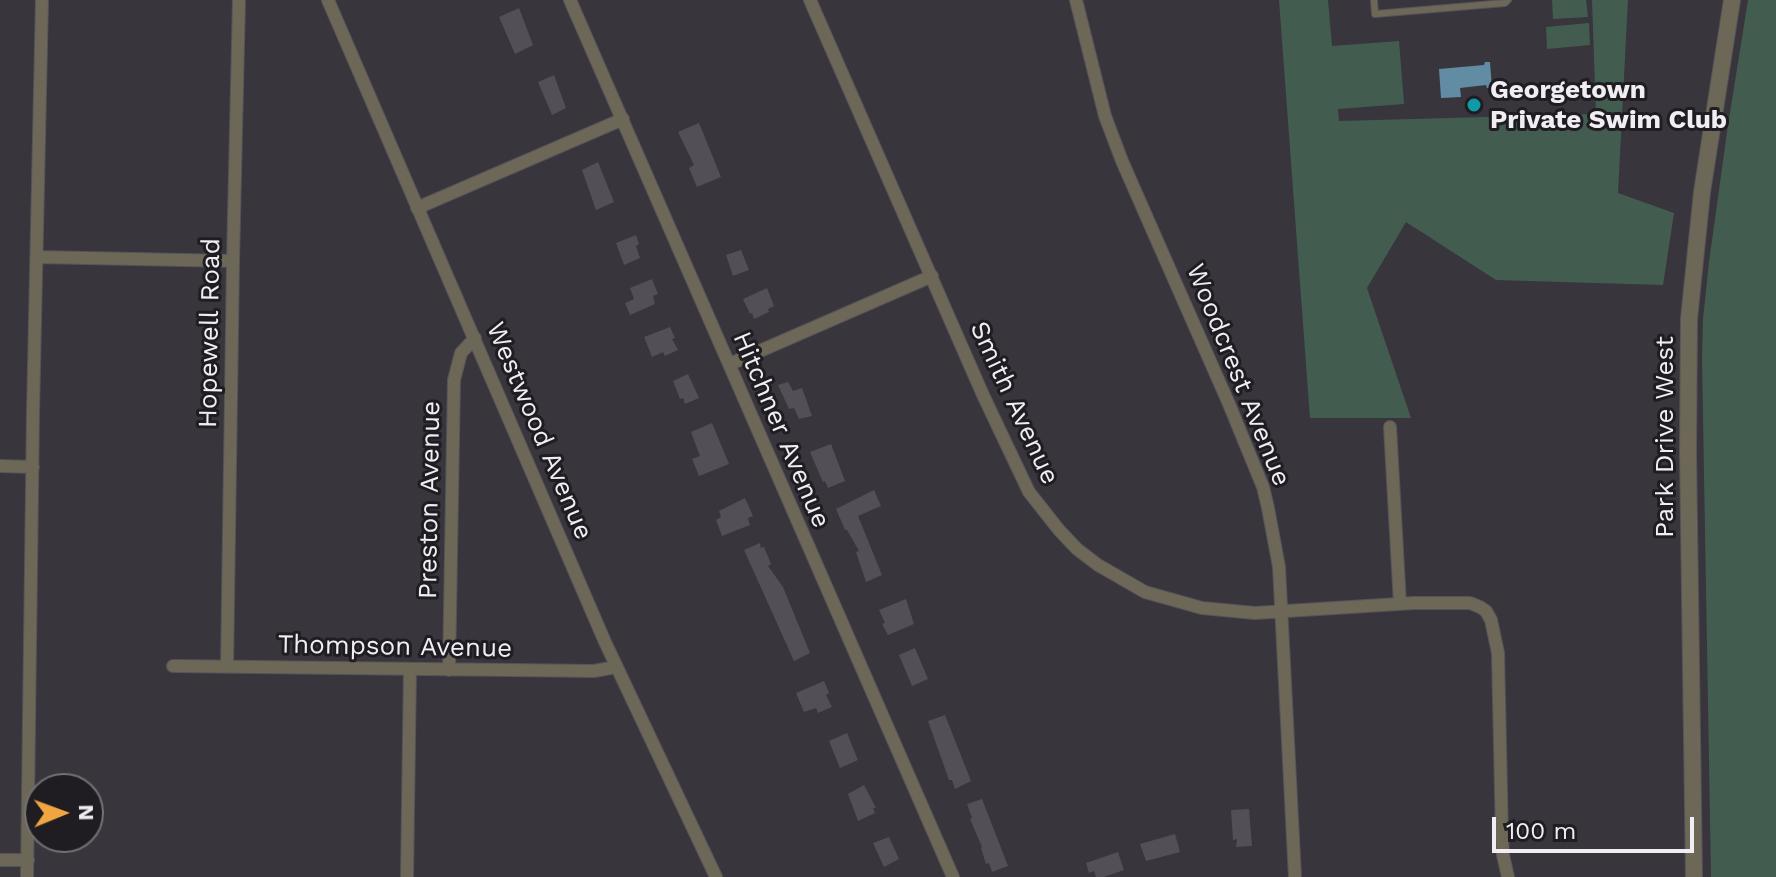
<!DOCTYPE html>
<style>
body{margin:0}
#map{position:relative;width:1776px;height:877px;overflow:hidden;background:#38353d;font-family:"Work Sans",sans-serif}
canvas{display:block}
.north{position:absolute;left:24px;top:773px;width:80px;height:80px;box-sizing:border-box;background:#1f1d21;border:2px solid #737175;border-radius:50%;rotate:89deg;font-size:22px;font-weight:700;line-height:32px;text-align:center;color:#f0eef3}
.north::after{content:'';display:block;margin:auto;width:28px;height:36px;background:#f1a540;clip-path:polygon(50% 0,100% 100%,50% 72%,0 100%)}
.scale{position:absolute;left:1492px;top:817px;width:202px;height:36px;box-sizing:border-box;border:4px solid #f0eef3;border-top:0;padding-left:10px;font-size:24px;line-height:28px;white-space:nowrap;color:#f0eef3;-webkit-text-stroke:6px #1f1d21;paint-order:stroke}
</style>
<div id="map">
<canvas width="1776" height="877"></canvas>
<div class="north">N</div>
<div class="scale">100 m</div>
</div>
<script>
const ctx = document.querySelector('canvas').getContext('2d');
ctx.lineJoin = 'round';
function paint(path, color) {
  ctx.fillStyle = color;
  ctx.fill(path, 'evenodd');
}
function poly(rows) {
  const path = new Path2D();
  for (const r of rows) {
    path.moveTo(r[0], r[1]);
    for (let i = 2; i < r.length; i += 2) path.lineTo(r[i], r[i + 1]);
  }
  return path;
}
function strokePath(path, color, width, dash) {
  ctx.strokeStyle = color;
  ctx.lineWidth = width;
  ctx.lineCap = dash ? 'butt' : 'round';
  ctx.setLineDash(dash || []);
  ctx.stroke(path);
}
function drawText(font, color, halo, rows, align = 'center') {
  ctx.font = font + ' "Work Sans",sans-serif';
  ctx.lineWidth = 6;
  ctx.setLineDash([]);
  ctx.textBaseline = 'middle';
  ctx.strokeStyle = halo;
  ctx.fillStyle = color;
  for (const [text, x, y, turn = 0] of rows) {
    ctx.save();
    ctx.translate(x, y);
    ctx.rotate((+turn || 0) * Math.PI / 180);
    ctx.textAlign = isNaN(turn) ? turn : align;
    if (halo) ctx.strokeText(text, 0, 0);
    ctx.fillText(text, 0, 0);
    ctx.restore();
  }
}
paint(poly([
 [1279,0,1328,0,1332,46,1399,41,1404,104,1338,109,1339,121,1596,114,1592,0,1628,0,1618,193,1674,213,1663,285,1496,280,1406,222,1367,288,1411,418,1310,418],
 [1552,0,1586,0,1588,17,1553,19],
 [1748,0,1776,0,1776,877,1711,877,1702,358,1703,319,1709,262,1728,125],
 [1589,23,1590,45,1547,49,1546,27]
]), '#435c50');
paint(poly([
 [1485,62,1490,62,1492,88,1487,88,1486,85,1460,88,1461,97,1441,98,1439,69,1484,65]
]), '#628ca4');
paint(poly([
 [519,8,533,45,515,54,499,17],
 [554,75,566,108,552,115,538,82],
 [699,123,721,177,697,187,689,168,694,165,678,132],
 [598,162,614,202,596,210,582,170],
 [636,235,639,244,636,246,640,258,624,265,616,243],
 [741,250,749,270,733,276,726,255],
 [652,279,658,294,653,296,655,304,630,315,625,303,634,299,630,288],
 [767,288,774,306,768,309,769,312,754,319,752,313,750,314,743,299],
 [670,327,675,338,672,339,678,350,665,356,663,352,652,357,644,337],
 [688,374,699,398,685,404,683,398,680,399,673,381],
 [788,382,793,391,802,388,812,416,799,419,794,408,789,409,778,385],
 [712,423,729,464,699,476,692,459,700,456,691,432],
 [831,444,845,481,828,488,825,481,823,482,810,452],
 [874,490,881,506,858,516,882,575,866,582,856,552,859,551,847,530,845,530,836,509],
 [745,498,753,516,748,518,750,525,722,536,716,520,721,517,719,511],
 [760,543,761,548,764,547,771,564,768,566,783,587,810,653,794,661,744,550],
 [906,599,914,624,888,635,882,624,885,623,879,610],
 [915,648,928,679,912,686,899,655],
 [824,681,829,693,826,695,832,707,818,713,816,708,804,712,796,693],
 [945,715,971,781,955,789,952,780,949,780,928,721],
 [847,733,858,760,840,768,829,741],
 [864,785,876,808,873,808,875,813,858,821,848,794],
 [982,799,1008,866,992,872,989,863,986,864,981,848,982,847,970,819,972,818,967,804],
 [1249,809,1252,846,1236,847,1237,839,1233,840,1231,810],
 [1175,834,1180,852,1146,861,1140,844],
 [889,837,899,859,884,867,873,843],
 [1118,852,1124,870,1104,877,1096,877,1094,871,1089,873,1086,863]
]), '#524f57');
const service = poly([
 [1374,0,1375,14,1505,3,1508,0]
]);
const minor = poly([
 [328,0,605,642,716,877],
 [570,0,953,877],
 [810,0,983,395,1029,492,1059,530,1077,549,1098,565,1145,592,1202,608,1255,613,1414,603,1470,603,1480,607,1486,611,1491,620,1498,653,1502,838,1503,855,1508,877],
 [1076,0,1105,116,1122,161,1229,404,1263,487,1268,508,1279,567,1295,877],
 [417,208,623,119],
 [37,257,233,261],
 [730,364,932,276],
 [1390,427,1400,604],
 [0,466,33,467],
 [173,666,594,671,616,667],
 [227,667,233,261,239,0],
 [449,670,454,380,461,353,475,338],
 [0,860,28,860],
 [27,877,33,412,42,0],
 [407,877,410,669]
]);
const tertiary = poly([
 [1694,877,1688,452,1689,319,1702,192,1732,0]
]);
strokePath(service, '#55535a', 8);
strokePath(minor, '#55535a', 14);
strokePath(tertiary, '#55535a', 18);
strokePath(service, '#6c6756', 6);
strokePath(minor, '#6c6756', 12);
strokePath(tertiary, '#6c6756', 16);
for (const [x, y, r, color] of [
 [1474,105,8,"#0f9aa8"]
]) {
  const dot = new Path2D();
  dot.arc(x, y, r, 0, 2 * Math.PI);
  ctx.fillStyle = color;
  ctx.fill(dot);
  strokePath(dot, '#1f1d21', 3);
}
drawText('bold 26px', '#f0eef3', '#1f1d21', [
 ["Georgetown",1490,90],
 ["Private Swim Club",1490,120]
], 'left');
drawText('26px', '#f0eef3', '#1f1d21', [
 ["Hopewell Road",210,333,-89],
 ["Woodcrest Avenue",1238,375,68],
 ["Smith Avenue",1014,403,65],
 ["Hitchner Avenue",781,430,67],
 ["Westwood Avenue",539,431,67],
 ["Park Drive West",1665,437,-90],
 ["Preston Avenue",430,500,-89],
 ["Thompson Avenue",395,647,1]
]);
</script>
